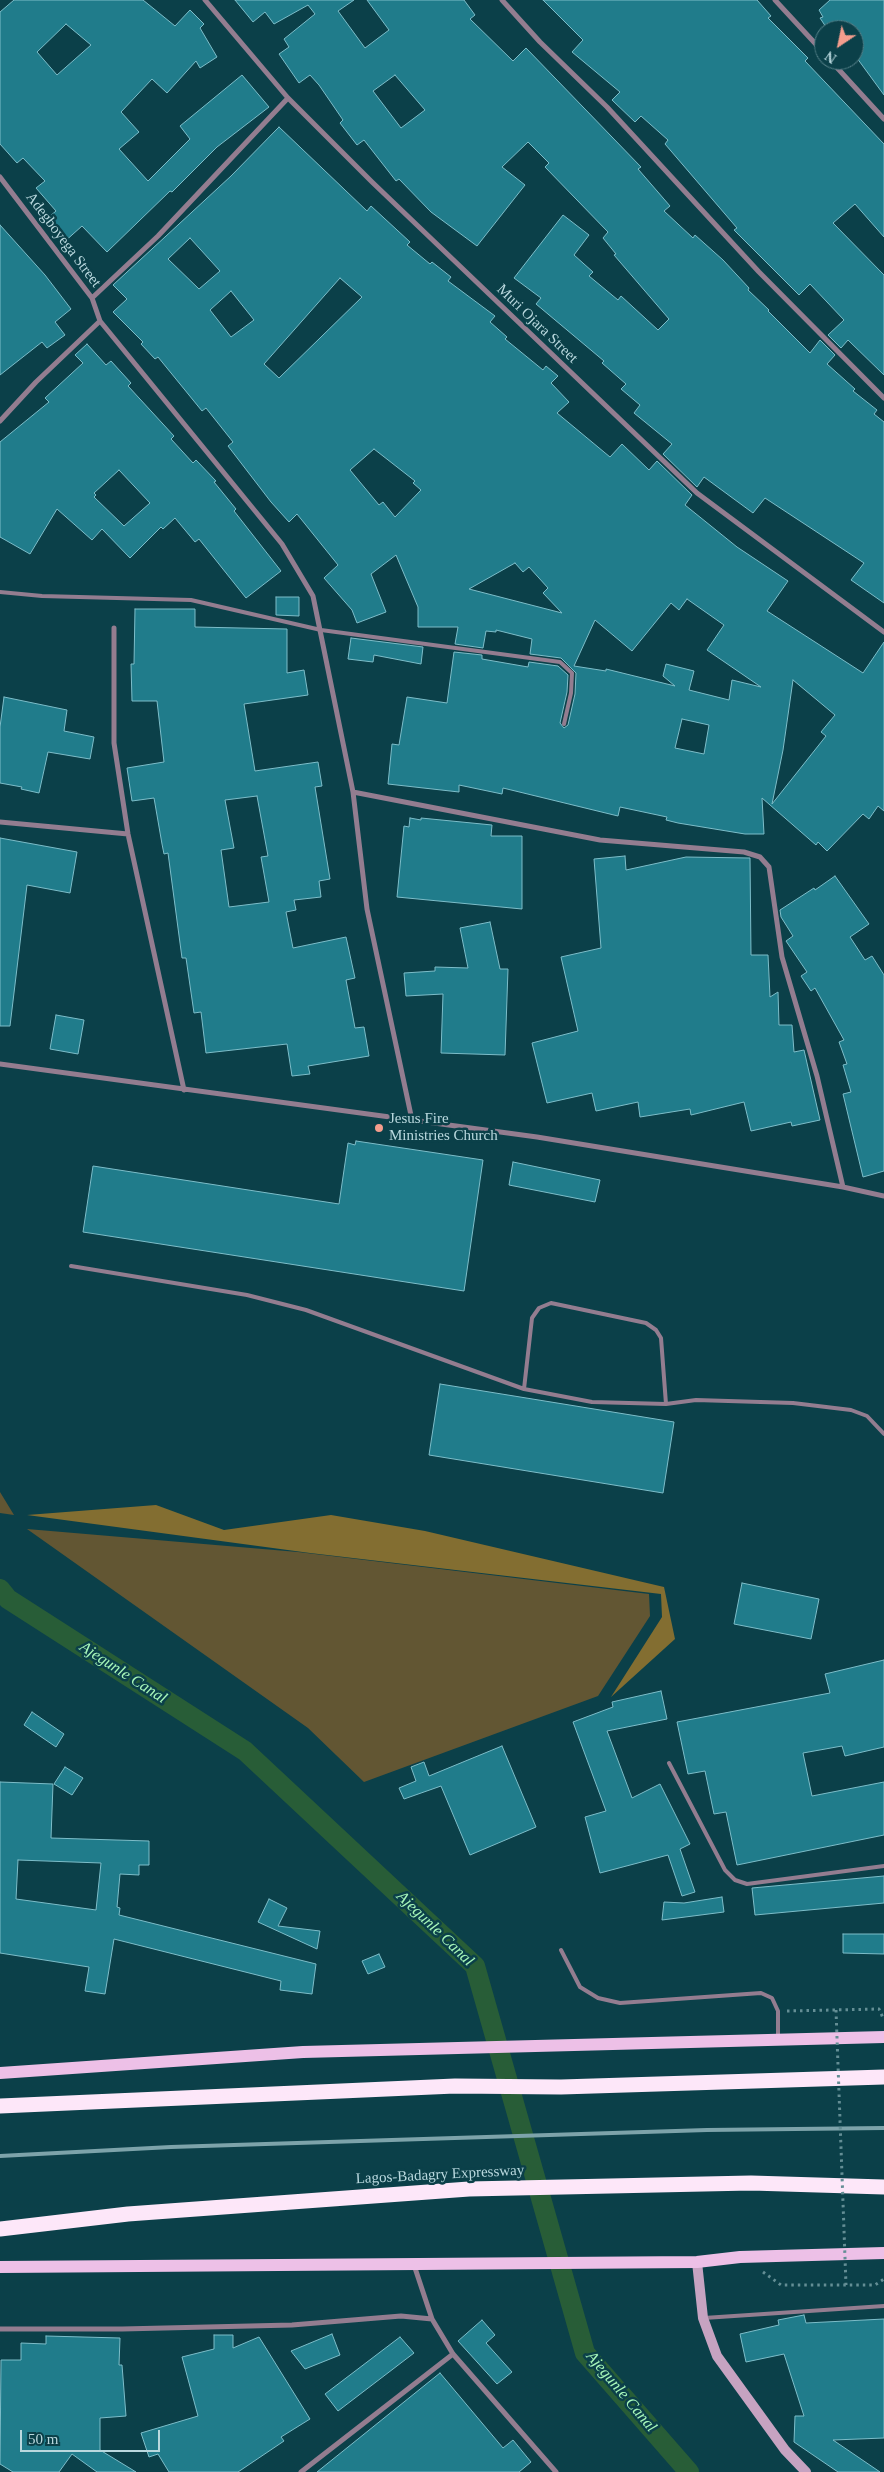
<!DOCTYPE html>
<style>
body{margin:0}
#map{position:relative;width:884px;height:2472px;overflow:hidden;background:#0b4049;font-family:"Times New Roman",serif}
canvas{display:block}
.north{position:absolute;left:814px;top:20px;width:50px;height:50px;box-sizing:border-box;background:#0b4049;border:1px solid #517d85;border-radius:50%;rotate:214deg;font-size:14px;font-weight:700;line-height:20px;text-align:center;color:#b9d8de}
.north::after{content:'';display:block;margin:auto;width:18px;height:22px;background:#f49d8d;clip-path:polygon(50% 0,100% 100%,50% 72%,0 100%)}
.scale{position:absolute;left:20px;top:2430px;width:140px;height:22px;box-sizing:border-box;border:2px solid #b9d8de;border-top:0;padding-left:6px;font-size:15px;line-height:18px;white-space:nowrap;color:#b9d8de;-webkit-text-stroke:4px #0b4049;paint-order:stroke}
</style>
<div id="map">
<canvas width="884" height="2472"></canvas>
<div class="north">N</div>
<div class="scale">50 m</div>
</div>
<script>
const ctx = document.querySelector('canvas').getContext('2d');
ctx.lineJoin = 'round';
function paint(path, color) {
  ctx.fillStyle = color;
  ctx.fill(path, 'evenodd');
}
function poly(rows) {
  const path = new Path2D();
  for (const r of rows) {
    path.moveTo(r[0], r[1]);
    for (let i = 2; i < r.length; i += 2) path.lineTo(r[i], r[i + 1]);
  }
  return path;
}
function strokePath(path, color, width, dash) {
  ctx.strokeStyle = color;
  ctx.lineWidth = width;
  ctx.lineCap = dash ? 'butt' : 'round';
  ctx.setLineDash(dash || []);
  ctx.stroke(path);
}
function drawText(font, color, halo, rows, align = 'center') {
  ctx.font = font + ' "Times New Roman",serif';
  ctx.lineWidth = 5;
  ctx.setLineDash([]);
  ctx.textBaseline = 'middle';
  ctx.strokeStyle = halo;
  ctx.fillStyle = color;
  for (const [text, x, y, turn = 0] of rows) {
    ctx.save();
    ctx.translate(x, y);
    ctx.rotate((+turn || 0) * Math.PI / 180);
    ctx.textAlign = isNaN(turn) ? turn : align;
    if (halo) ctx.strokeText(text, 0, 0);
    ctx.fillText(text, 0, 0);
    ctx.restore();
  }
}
paint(poly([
 [0,1492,14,1515,0,1513],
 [27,1529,298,1552,649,1594,650,1616,598,1696,364,1782,308,1728]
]), '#625633');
paint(poly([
 [156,1505,224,1530,331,1515,425,1531,664,1587,675,1639,611,1697,662,1617,661,1594,310,1553,27,1515]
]), '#836e31');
strokePath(poly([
 [0,1589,8,1599,245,1751,475,1966,585,2353,689,2472]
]), '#285d37', 20);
const building = poly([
 [14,0,143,0,175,26,190,10,204,24,200,28,217,57,200,68,196,61,167,93,152,79,121,112,139,132,119,149,148,181,190,139,180,126,242,75,269,107,217,147,172,192,170,191,107,252,82,226,63,243,44,221,56,211,36,188,45,181,23,158,17,163,0,144,0,12,14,0],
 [66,24,91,45,57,75,37,52,66,24],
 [235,0,354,0,338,11,365,48,389,30,367,0,464,0,475,15,470,19,513,61,526,48,641,167,638,169,670,206,664,211,693,238,695,235,723,260,749,288,748,290,769,310,768,311,810,353,820,340,835,355,827,364,855,389,853,391,877,410,874,414,884,422,884,603,851,580,864,563,765,498,753,513,704,477,697,487,663,454,672,444,634,413,640,405,621,389,626,384,602,363,604,361,536,304,541,298,514,278,563,215,589,235,574,255,593,272,589,276,618,300,621,296,658,330,669,319,614,255,616,254,603,238,608,232,545,167,549,163,528,142,502,167,525,185,477,246,431,212,399,179,396,181,364,140,357,145,340,123,343,120,319,85,310,75,299,83,279,54,289,47,284,39,315,14,308,5,274,24,265,12,253,22,235,0],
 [395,75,425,110,401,128,373,91,395,75],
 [543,0,757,0,771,16,768,18,808,58,805,61,884,144,884,237,855,204,833,223,884,275,884,375,848,340,841,348,828,335,844,320,810,284,799,295,734,230,737,228,665,144,668,140,641,116,635,122,612,100,620,92,572,52,583,40,543,0],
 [830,0,884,0,884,95,854,54,854,30,828,30,820,18,823,17,819,10,830,0],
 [279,127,367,211,371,206,410,242,407,245,430,264,432,262,451,277,448,281,495,316,490,322,507,337,505,339,543,370,546,366,558,376,551,383,569,402,557,413,610,457,622,444,649,470,657,461,692,495,685,505,737,547,788,581,767,611,863,673,884,642,884,811,878,806,869,819,863,814,827,851,818,842,816,845,762,798,764,834,745,834,678,823,666,820,667,817,620,807,618,816,503,788,502,794,459,785,459,792,388,784,392,744,399,745,407,697,447,703,454,652,482,655,482,659,528,667,529,662,558,666,568,675,567,692,560,723,564,728,568,725,575,694,576,673,561,658,530,654,532,639,496,630,496,632,486,631,483,648,455,644,458,627,418,627,418,607,396,555,371,574,386,612,357,623,352,610,324,578,338,565,297,514,289,522,271,502,228,446,233,442,206,408,202,411,158,357,155,359,141,344,143,342,113,312,127,299,113,285,231,176,279,127],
 [190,238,220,271,199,289,168,259,190,238],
 [340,278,362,297,279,378,264,364,340,278],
 [231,291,254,320,231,337,210,310,231,291],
 [374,449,415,481,413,483,421,490,395,517,383,502,379,505,350,470,374,449],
 [515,563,523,572,529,567,548,588,543,593,562,613,469,589,515,563],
 [687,599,724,625,707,650,761,687,732,680,729,700,689,690,694,671,666,664,663,676,675,686,606,669,606,671,574,666,595,620,632,651,671,603,679,610,687,599],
 [793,680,835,715,821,732,826,736,772,804,783,750,793,680],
 [682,719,709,725,704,754,675,748,682,719],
 [0,225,45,275,71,309,55,322,65,335,47,348,42,342,0,375,0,225],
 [87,344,106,365,111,361,131,383,128,386,174,436,171,439,193,463,196,460,216,481,214,482,236,509,234,511,281,571,246,598,199,539,195,542,175,518,163,529,161,527,130,558,102,529,92,540,57,509,30,554,0,537,0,442,49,402,45,398,83,363,75,355,87,344],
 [119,470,150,503,124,526,94,497,96,495,94,493,119,470],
 [276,597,299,597,299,616,276,615,276,597],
 [135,609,195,609,195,627,287,629,287,673,304,670,308,695,244,704,255,771,318,762,322,786,315,787,330,879,319,881,321,897,294,900,296,910,286,912,293,948,346,937,355,978,346,980,355,1028,364,1027,369,1056,308,1066,310,1074,292,1076,287,1044,206,1053,201,1012,194,1013,186,958,182,958,168,853,164,854,162,844,154,798,132,801,127,768,164,762,157,701,132,701,131,664,134,664,135,609],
 [257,796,268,856,261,857,269,902,229,907,221,850,234,848,225,800,257,796],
 [351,638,423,647,421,664,374,655,373,662,348,659,351,638],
 [4,697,67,710,64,731,94,737,90,759,48,752,39,793,21,789,22,787,0,783,0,727,4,697],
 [410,818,421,820,421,818,492,825,491,836,522,836,522,909,397,897,404,826,409,827,410,818],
 [0,838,77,852,70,893,27,885,10,1026,0,1026,0,838],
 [625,856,626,870,686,857,750,858,751,955,768,955,770,997,778,992,779,1025,792,1025,794,1052,804,1050,820,1120,792,1126,791,1122,751,1131,744,1102,691,1115,690,1109,640,1117,638,1102,596,1111,592,1093,547,1103,532,1043,578,1031,561,957,601,948,594,859,625,856],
 [835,876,869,924,850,937,865,960,872,956,884,975,884,1171,863,1177,843,1094,851,1092,843,1065,847,1064,839,1042,844,1040,815,988,811,991,801,976,807,972,786,941,793,936,781,917,780,910,814,888,815,890,835,876],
 [490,922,500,969,508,969,505,1055,441,1053,443,994,406,996,404,973,435,971,435,967,468,968,460,928,490,922],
 [56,1015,84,1020,78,1054,50,1049,56,1015],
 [356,1141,483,1160,464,1291,83,1232,93,1166,339,1204,348,1143,355,1145,356,1141],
 [513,1162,600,1180,595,1202,509,1185,513,1162],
 [440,1384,674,1422,663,1493,429,1455,440,1384],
 [742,1583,819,1599,811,1639,734,1624,742,1583],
 [884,1660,884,1747,845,1756,842,1746,803,1753,812,1796,884,1782,884,1835,737,1865,726,1812,714,1814,705,1771,688,1774,677,1722,830,1693,825,1674,884,1660],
 [661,1691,667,1719,607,1731,632,1798,660,1784,690,1844,680,1849,695,1892,682,1896,668,1855,600,1873,585,1817,606,1811,573,1722,613,1707,612,1702,661,1691],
 [32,1712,64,1734,56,1747,24,1725,32,1712],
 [502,1746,536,1827,470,1855,441,1786,404,1799,399,1788,416,1781,411,1767,424,1762,429,1776,502,1746],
 [65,1767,83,1778,72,1795,54,1784,65,1767],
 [0,1782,53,1784,51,1838,149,1841,149,1865,139,1865,139,1875,120,1874,117,1907,120,1908,119,1915,316,1964,312,1994,280,1990,281,1981,114,1939,105,1994,85,1991,89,1967,0,1953,0,1782],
 [18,1860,101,1863,96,1910,16,1899,18,1860],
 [884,1876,884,1903,755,1915,752,1888,884,1876],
 [722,1897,724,1912,662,1920,664,1902,684,1903,722,1897],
 [269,1899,287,1908,278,1926,320,1931,317,1949,258,1922,269,1899],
 [843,1934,884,1934,884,1954,843,1953,843,1934],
 [379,1954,385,1967,368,1974,362,1961,379,1954],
 [804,2315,806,2323,884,2319,884,2438,833,2440,880,2472,838,2472,794,2442,795,2416,804,2416,784,2354,746,2362,740,2334,779,2325,778,2320,804,2315],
 [482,2320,495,2335,486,2343,512,2372,497,2384,458,2341,482,2320],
 [332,2334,340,2355,305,2369,291,2351,332,2334],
 [214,2335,233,2335,233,2348,259,2337,310,2419,281,2437,284,2441,238,2472,169,2472,158,2454,149,2457,141,2433,198,2416,182,2357,214,2349,214,2335],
 [46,2336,120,2338,119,2365,122,2365,126,2416,100,2418,100,2450,136,2472,97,2472,72,2454,59,2472,13,2472,0,2464,1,2360,21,2360,21,2343,46,2344,46,2336],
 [400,2337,414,2353,338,2411,325,2394,400,2337],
 [440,2373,503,2448,513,2440,531,2462,519,2472,317,2472,440,2373]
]);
paint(building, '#207c8b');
strokePath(building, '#7dbdc9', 1);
strokePath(poly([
 [787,2011,879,2009,884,2020],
 [763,2272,781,2285,875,2285,884,2279]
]), '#648e95', 3, [2.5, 4]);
strokePath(poly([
 [0,592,42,596,191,600,321,630,560,662,572,673,571,693,564,724],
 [71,1266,247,1295,306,1310,524,1389,592,1402,666,1404,696,1400,793,1403,851,1410,867,1416,884,1434],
 [524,1389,532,1318,539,1308,551,1303,646,1323,656,1330,661,1338,666,1404],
 [669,1763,725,1870,735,1880,747,1884,884,1866],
 [561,1950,580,1987,598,1998,620,2003,761,1993,772,1998,778,2011,778,2037],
 [704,2318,884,2306]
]), '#937d90', 4);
strokePath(poly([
 [205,0,288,98,372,182,697,493,884,632],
 [502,0,540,42,607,107,759,272,884,398],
 [775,0,824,53],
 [830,60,884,119],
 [0,177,92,298,100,321,282,544,313,596,353,792,367,909,412,1120],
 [92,298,158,236,288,98],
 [0,421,36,382,100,321],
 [114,628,114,743,128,834,184,1090],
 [353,792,600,840,744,852,760,857,769,867,782,957,817,1076,843,1187],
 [0,822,128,834],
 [0,1064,537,1137,843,1187,884,1196],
 [414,2265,432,2319],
 [0,2329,122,2329,292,2325,401,2316,432,2319,453,2354,556,2472],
 [301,2472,453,2354]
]), '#937d90', 5);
strokePath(poly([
 [697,2262,703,2318,717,2356,785,2450,806,2472]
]), '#c6a3c1', 10);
strokePath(poly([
 [0,2073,303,2052,884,2037],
 [0,2267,697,2262,740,2257,884,2253]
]), '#edc0e7', 12);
strokePath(poly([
 [0,2106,455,2086,561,2087,884,2077],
 [0,2229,128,2214,469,2189,751,2183,884,2187]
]), '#fde7f9', 15);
strokePath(poly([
 [0,2156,171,2147,707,2130,884,2128]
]), '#7da3aa', 4);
strokePath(poly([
 [836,2010,846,2285]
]), '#648e95', 3, [2.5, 4]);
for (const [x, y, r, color] of [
 [379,1128,5,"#f49d8d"]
]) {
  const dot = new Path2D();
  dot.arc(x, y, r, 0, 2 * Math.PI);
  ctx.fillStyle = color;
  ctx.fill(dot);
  strokePath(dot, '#0b4049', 2);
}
drawText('15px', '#b9d8de', '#0b4049', [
 ["Adegboyega Street",63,240,53],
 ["Muri Ojara Street",537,324,44],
 ["Lagos-Badagry Expressway",440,2175,-3]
]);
drawText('15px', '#b9d8de', '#0b4049', [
 ["Jesus Fire",389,1119],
 ["Ministries Church",389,1136]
], 'left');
drawText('italic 16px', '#a8f7ba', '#0b4049', [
 ["Ajegunle Canal",123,1673,33],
 ["Ajegunle Canal",435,1929,44],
 ["Ajegunle Canal",621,2392,50]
]);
</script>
